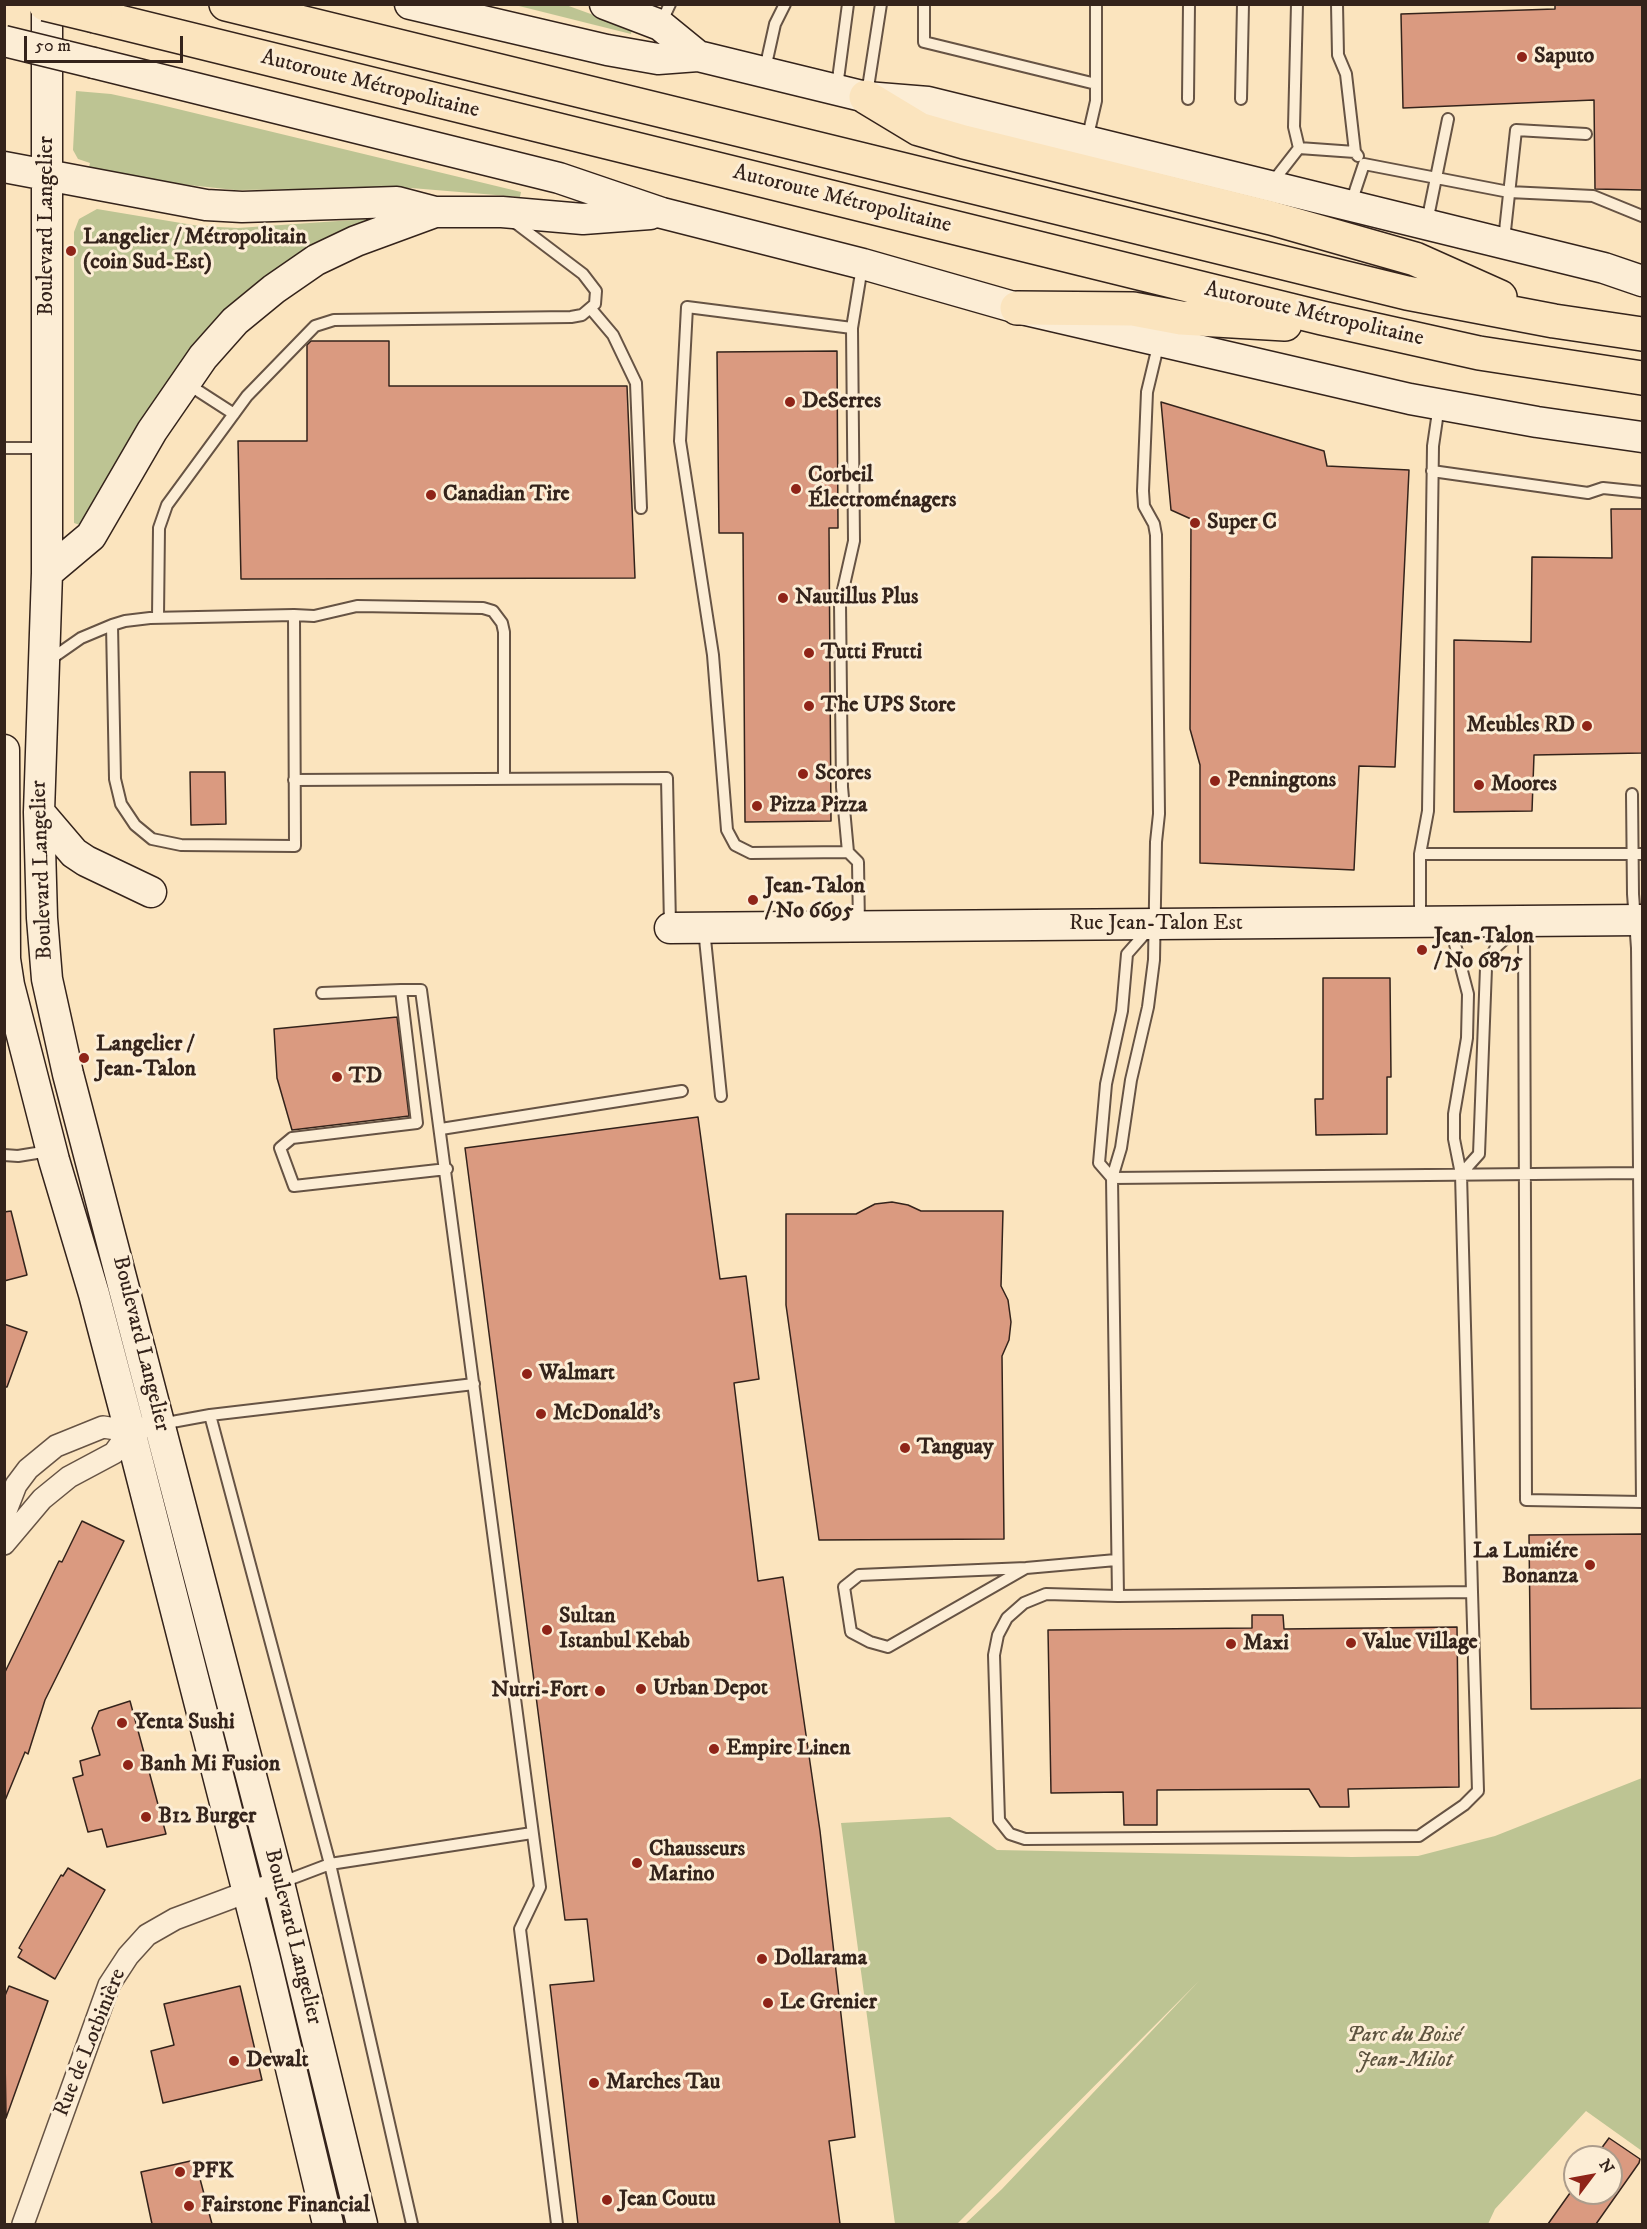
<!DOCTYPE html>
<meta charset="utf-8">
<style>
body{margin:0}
#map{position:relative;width:1647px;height:2229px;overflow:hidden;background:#fbe4be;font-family:"IM FELL DW Pica",serif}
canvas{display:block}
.frame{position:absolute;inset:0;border:6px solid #34231b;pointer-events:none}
.north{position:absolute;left:1563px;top:2145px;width:60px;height:60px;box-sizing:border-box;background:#fcedd5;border:2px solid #ac9c8b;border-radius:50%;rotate:58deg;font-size:16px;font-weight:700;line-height:24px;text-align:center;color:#34231b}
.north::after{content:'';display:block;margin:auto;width:21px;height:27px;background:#8f2418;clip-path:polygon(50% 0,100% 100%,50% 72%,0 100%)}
.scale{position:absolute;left:24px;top:36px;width:159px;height:27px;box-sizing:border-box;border:3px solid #34231b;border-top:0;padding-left:8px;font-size:18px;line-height:21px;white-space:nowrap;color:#34231b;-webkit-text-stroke:4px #fcedd5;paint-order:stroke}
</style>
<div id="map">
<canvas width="1647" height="2229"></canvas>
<div class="frame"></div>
<div class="north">N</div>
<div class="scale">50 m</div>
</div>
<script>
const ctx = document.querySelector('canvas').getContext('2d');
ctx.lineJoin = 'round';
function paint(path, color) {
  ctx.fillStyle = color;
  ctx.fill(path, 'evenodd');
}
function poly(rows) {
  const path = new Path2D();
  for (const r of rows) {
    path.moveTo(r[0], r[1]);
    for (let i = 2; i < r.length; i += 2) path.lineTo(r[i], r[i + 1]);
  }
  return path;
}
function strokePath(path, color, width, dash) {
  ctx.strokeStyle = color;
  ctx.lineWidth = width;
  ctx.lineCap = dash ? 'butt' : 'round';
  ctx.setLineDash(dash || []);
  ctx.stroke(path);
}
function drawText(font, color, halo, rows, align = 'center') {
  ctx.font = font + ' "IM FELL DW Pica",serif';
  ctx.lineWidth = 6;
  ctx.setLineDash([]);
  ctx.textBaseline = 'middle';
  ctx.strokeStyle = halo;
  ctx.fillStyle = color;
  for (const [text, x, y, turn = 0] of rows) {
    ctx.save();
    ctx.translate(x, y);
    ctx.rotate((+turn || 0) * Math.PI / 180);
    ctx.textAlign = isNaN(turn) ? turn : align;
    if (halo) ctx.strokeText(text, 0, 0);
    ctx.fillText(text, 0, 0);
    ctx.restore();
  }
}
paint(poly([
 [515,5,566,5,632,29,631,34],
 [76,91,111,94,157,104,521,192,520,197,411,188,235,190,179,184,89,167,90,163,78,159,73,150],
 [97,209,199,226,238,228,367,219,368,225,312,250,80,525,74,523,74,232,79,219],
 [1642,1778,1642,2151,1586,2111,1495,2209,1488,2224,965,2224,1002,2189,1199,1981,957,2224,895,2224,841,1823,950,1817,997,1850,1352,1857,1418,1856,1495,1836]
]), '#bdc493');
const building = poly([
 [1555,4,1642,4,1642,190,1595,189,1594,100,1403,108,1401,14,1555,9,1555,4],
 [311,341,389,341,389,386,627,386,635,578,241,579,238,441,307,441,307,345,311,341],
 [837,351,838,528,829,528,831,821,745,822,743,533,719,533,717,352,837,351],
 [1161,402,1324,451,1327,466,1409,470,1395,767,1359,766,1354,870,1200,863,1200,765,1190,729,1191,519,1171,510,1161,402],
 [1611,509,1642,509,1642,753,1534,755,1532,811,1454,812,1454,640,1531,642,1532,557,1612,558,1611,509],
 [190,772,225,772,226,824,191,825,190,772],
 [1323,978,1390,978,1391,1077,1387,1077,1387,1134,1316,1135,1315,1099,1323,1099,1323,978],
 [397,1017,409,1116,292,1130,277,1078,274,1029,397,1017],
 [698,1117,720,1279,746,1276,759,1379,734,1383,758,1581,783,1577,820,1831,855,2137,829,2141,840,2224,578,2224,550,1985,594,1981,587,1919,565,1920,465,1148,698,1117],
 [892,1202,908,1205,921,1211,1003,1211,1001,1286,1008,1300,1011,1322,1009,1340,1002,1356,1004,1539,819,1540,786,1305,786,1214,856,1214,875,1204,892,1202],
 [11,1211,27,1275,4,1281,4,1212,11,1211],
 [4,1324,27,1332,7,1387,4,1387,4,1324],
 [82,1521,124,1541,45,1700,28,1754,25,1752,4,1803,4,1674,59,1561,62,1562,82,1521],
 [1642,1534,1642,1708,1531,1709,1529,1535,1642,1534],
 [1252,1615,1283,1615,1284,1629,1457,1627,1459,1787,1348,1789,1349,1807,1320,1807,1309,1789,1157,1790,1157,1825,1124,1825,1123,1792,1051,1793,1048,1630,1252,1628,1252,1615],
 [130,1701,166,1834,107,1847,102,1829,88,1832,73,1778,83,1775,80,1761,100,1755,92,1728,99,1711,130,1701],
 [68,1868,105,1890,55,1979,18,1957,22,1950,19,1948,61,1875,63,1876,68,1868],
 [9,1986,48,2001,6,2118,4,1998,9,1986],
 [240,1986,262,2080,163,2103,151,2051,174,2045,164,2004,240,1986],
 [1609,2138,1640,2159,1639,2163,1596,2224,1548,2224,1570,2193,1611,2193,1611,2157,1595,2157,1609,2138],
 [195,2160,212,2224,152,2224,141,2172,195,2160]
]);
paint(building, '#da9a80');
strokePath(building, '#34231b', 1.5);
const service = poly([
 [924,4,924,42,1096,84,1096,4],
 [1297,4,1294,127,1299,148],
 [1337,4,1338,55,1346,74,1355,152],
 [661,23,670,4],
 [765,69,775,24,785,4],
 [837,87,848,4],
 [867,94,881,4],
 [1188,99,1189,4],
 [1241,99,1243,4],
 [1087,140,1096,101,1096,84],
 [1271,184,1299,148,1355,152,1358,156],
 [1351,203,1364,164,1509,192,1593,196,1642,216],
 [1427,222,1448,119],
 [1504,240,1516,130,1586,134],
 [591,309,613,335,636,383,641,508],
 [186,383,234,414],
 [4,448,46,448],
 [1432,471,1588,493,1603,488,1642,492],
 [294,615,314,616,357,606,483,608,493,611,502,623,504,632,504,779],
 [158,617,159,528,167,505,247,396,315,326,334,320,571,317,582,315,595,304,596,291,583,274,513,221],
 [48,661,81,638,112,625,125,621,150,618,294,615,295,846,181,845,152,839,135,825,121,804,115,779,112,625],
 [294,780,667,778,670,925],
 [848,852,751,853,735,845,727,830,713,655,680,441,687,307,852,328],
 [1420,854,1642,854],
 [1420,919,1420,854,1428,811,1433,446,1439,405],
 [1524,924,1526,1500,1642,1502,1637,948,1633,894,1632,794],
 [1450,925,1468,994,1467,1038,1454,1114,1454,1139,1461,1174,1472,1592,1478,1791,1464,1805,1419,1836,1025,1839,1010,1834,999,1820,994,1655,998,1635,1007,1618,1024,1603,1046,1594,1118,1596,1472,1592],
 [859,926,858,862,848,852,842,787,840,603,854,541,852,328,862,267],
 [704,929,721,1096],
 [401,990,421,990,540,1887,520,1929,557,2224],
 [322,993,401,990,417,1123,292,1138,280,1148,294,1186,447,1169],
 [441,1129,682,1091],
 [4,1155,18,1156,49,1151],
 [1461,1174,1479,1154,1486,968,1496,947,1518,927],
 [1112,1178,1638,1173],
 [1112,1178,1099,1163,1106,1084,1122,1011,1127,954,1149,929],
 [210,1415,330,1864,412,2224],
 [161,1424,210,1415,474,1384],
 [1026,1568,888,1647,870,1642,851,1632,844,1587,859,1575,1026,1568,1116,1560],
 [1118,1596,1112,1178,1121,1148,1131,1080,1148,1007,1154,960,1156,842,1159,814,1156,535,1154,524,1144,506,1143,491,1147,392,1159,342],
 [280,1883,330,1864,532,1833]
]);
const minor = poly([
 [4,1516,16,1485,28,1469,56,1446,103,1427,130,1431,142,1428],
 [4,1544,42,1499,69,1477,114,1453,130,1431],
 [23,2224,109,1985,128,1956,147,1935,175,1919,247,1892,279,1883]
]);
const secondary = poly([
 [47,4,47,573,39,812,42,918,47,979,68,1074,279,1883,362,2224],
 [410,4,607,50,658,59,698,56,866,97,928,102,1604,268,1642,281],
 [605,4,660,25,698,56],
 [94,63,559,178,662,213,863,264,1017,308,1410,399,1537,422,1642,437],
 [4,167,206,205,242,207,397,202,435,212,502,212,583,219,650,214],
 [47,573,91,536,152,431,203,357,235,321,274,289,316,260,356,241,435,212],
 [4,750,5,959,9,985,54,1160,94,1294,130,1431,265,1959,328,2224],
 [39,812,74,853,86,861,151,892],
 [670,928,1642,920]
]);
const motorway = poly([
 [226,4,1407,293,1554,321,1642,334],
 [95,16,1322,318,1479,353,1642,378],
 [866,97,919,129,964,142,1271,218,1415,259,1500,297],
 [1017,308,1133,309,1181,318,1285,324]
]);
strokePath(service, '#665344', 14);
strokePath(minor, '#665344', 24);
strokePath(secondary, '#34231b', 33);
strokePath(motorway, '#34231b', 36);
strokePath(service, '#fcedd5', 10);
strokePath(minor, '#fcedd5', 21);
strokePath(secondary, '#fcedd5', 30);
strokePath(motorway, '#fbe4be', 33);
const secondaryBridge = poly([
 [4,41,94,63]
]);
const motorwayBridge = poly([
 [45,4,95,16]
]);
strokePath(secondaryBridge, '#34231b', 33, []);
strokePath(motorwayBridge, '#34231b', 36, []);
strokePath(secondaryBridge, '#fcedd5', 30);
strokePath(motorwayBridge, '#fbe4be', 33);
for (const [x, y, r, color] of [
 [1522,57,6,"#8f2418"],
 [71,251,6,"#8f2418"],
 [790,402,6,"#8f2418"],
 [796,489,6,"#8f2418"],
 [431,495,6,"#8f2418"],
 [1195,523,6,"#8f2418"],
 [783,598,6,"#8f2418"],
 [809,653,6,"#8f2418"],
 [809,706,6,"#8f2418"],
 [1587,726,6,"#8f2418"],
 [803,774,6,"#8f2418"],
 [1215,781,6,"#8f2418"],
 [1479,785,6,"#8f2418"],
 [757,806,6,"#8f2418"],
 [753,900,6,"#8f2418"],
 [1422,950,6,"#8f2418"],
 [84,1058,6,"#8f2418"],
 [337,1077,6,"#8f2418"],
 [527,1374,6,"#8f2418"],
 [541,1414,6,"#8f2418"],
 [905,1448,6,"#8f2418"],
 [1590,1565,6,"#8f2418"],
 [547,1630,6,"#8f2418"],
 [1351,1643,6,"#8f2418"],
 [1231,1644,6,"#8f2418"],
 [641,1689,6,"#8f2418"],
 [600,1691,6,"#8f2418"],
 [122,1723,6,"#8f2418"],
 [714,1749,6,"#8f2418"],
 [128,1765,6,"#8f2418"],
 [146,1817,6,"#8f2418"],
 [637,1863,6,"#8f2418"],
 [762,1959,6,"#8f2418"],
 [768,2003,6,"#8f2418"],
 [234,2061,6,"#8f2418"],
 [594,2083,6,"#8f2418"],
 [180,2172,6,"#8f2418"],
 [607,2200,6,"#8f2418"],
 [189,2206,6,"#8f2418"]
]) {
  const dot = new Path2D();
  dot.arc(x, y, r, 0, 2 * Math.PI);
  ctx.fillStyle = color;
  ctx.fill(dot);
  strokePath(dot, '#fcedd5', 2);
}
drawText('bold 22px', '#34231b', '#fcedd5', [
 ["Saputo",1534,57],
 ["Langelier / Métropolitain",83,238],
 ["(coin Sud-Est)",83,263],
 ["DeSerres",802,402],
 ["Corbeil",808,476],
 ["Électroménagers",808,501],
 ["Canadian Tire",443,495],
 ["Super C",1207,523],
 ["Nautillus Plus",795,598],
 ["Tutti Frutti",821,653],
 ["The UPS Store",821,706],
 ["Meubles RD",1575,726,"right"],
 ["Scores",815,774],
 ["Penningtons",1227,781],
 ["Moores",1491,785],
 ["Pizza Pizza",769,806],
 ["Jean-Talon",765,887],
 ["/ No 6695",765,912],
 ["Jean-Talon",1434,937],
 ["/ No 6875",1434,962],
 ["Langelier /",96,1045],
 ["Jean-Talon",96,1070],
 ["TD",349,1077],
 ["Walmart",539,1374],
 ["McDonald's",553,1414],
 ["Tanguay",917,1448],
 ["La Lumiére",1578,1552,"right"],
 ["Bonanza",1578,1577,"right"],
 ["Sultan",559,1617],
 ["Istanbul Kebab",559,1642],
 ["Value Village",1363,1643],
 ["Maxi",1243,1644],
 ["Urban Depot",653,1689],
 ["Nutri-Fort",588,1691,"right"],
 ["Yenta Sushi",134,1723],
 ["Empire Linen",726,1749],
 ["Banh Mi Fusion",140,1765],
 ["B12 Burger",158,1817],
 ["Chausseurs",649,1850],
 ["Marino",649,1875],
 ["Dollarama",774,1959],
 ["Le Grenier",780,2003],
 ["Dewalt",246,2061],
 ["Marches Tau",606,2083],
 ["PFK",192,2172],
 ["Jean Coutu",619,2200],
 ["Fairstone Financial",201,2206]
], 'left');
drawText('22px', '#34231b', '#fcedd5', [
 ["Autoroute Métropolitaine",370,85,14],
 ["Autoroute Métropolitaine",842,200,14],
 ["Boulevard Langelier",47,226,-90],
 ["Autoroute Métropolitaine",1314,315,13],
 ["Boulevard Langelier",43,870,-92],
 ["Rue Jean-Talon Est",1156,924],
 ["Boulevard Langelier",140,1344,76],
 ["Boulevard Langelier",292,1937,76],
 ["Rue de Lotbinière",91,2043,-68]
]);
drawText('italic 22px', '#5d533f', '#fcedd5', [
 ["Parc du Boisé",1404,2036],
 ["Jean-Milot",1404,2061]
]);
</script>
